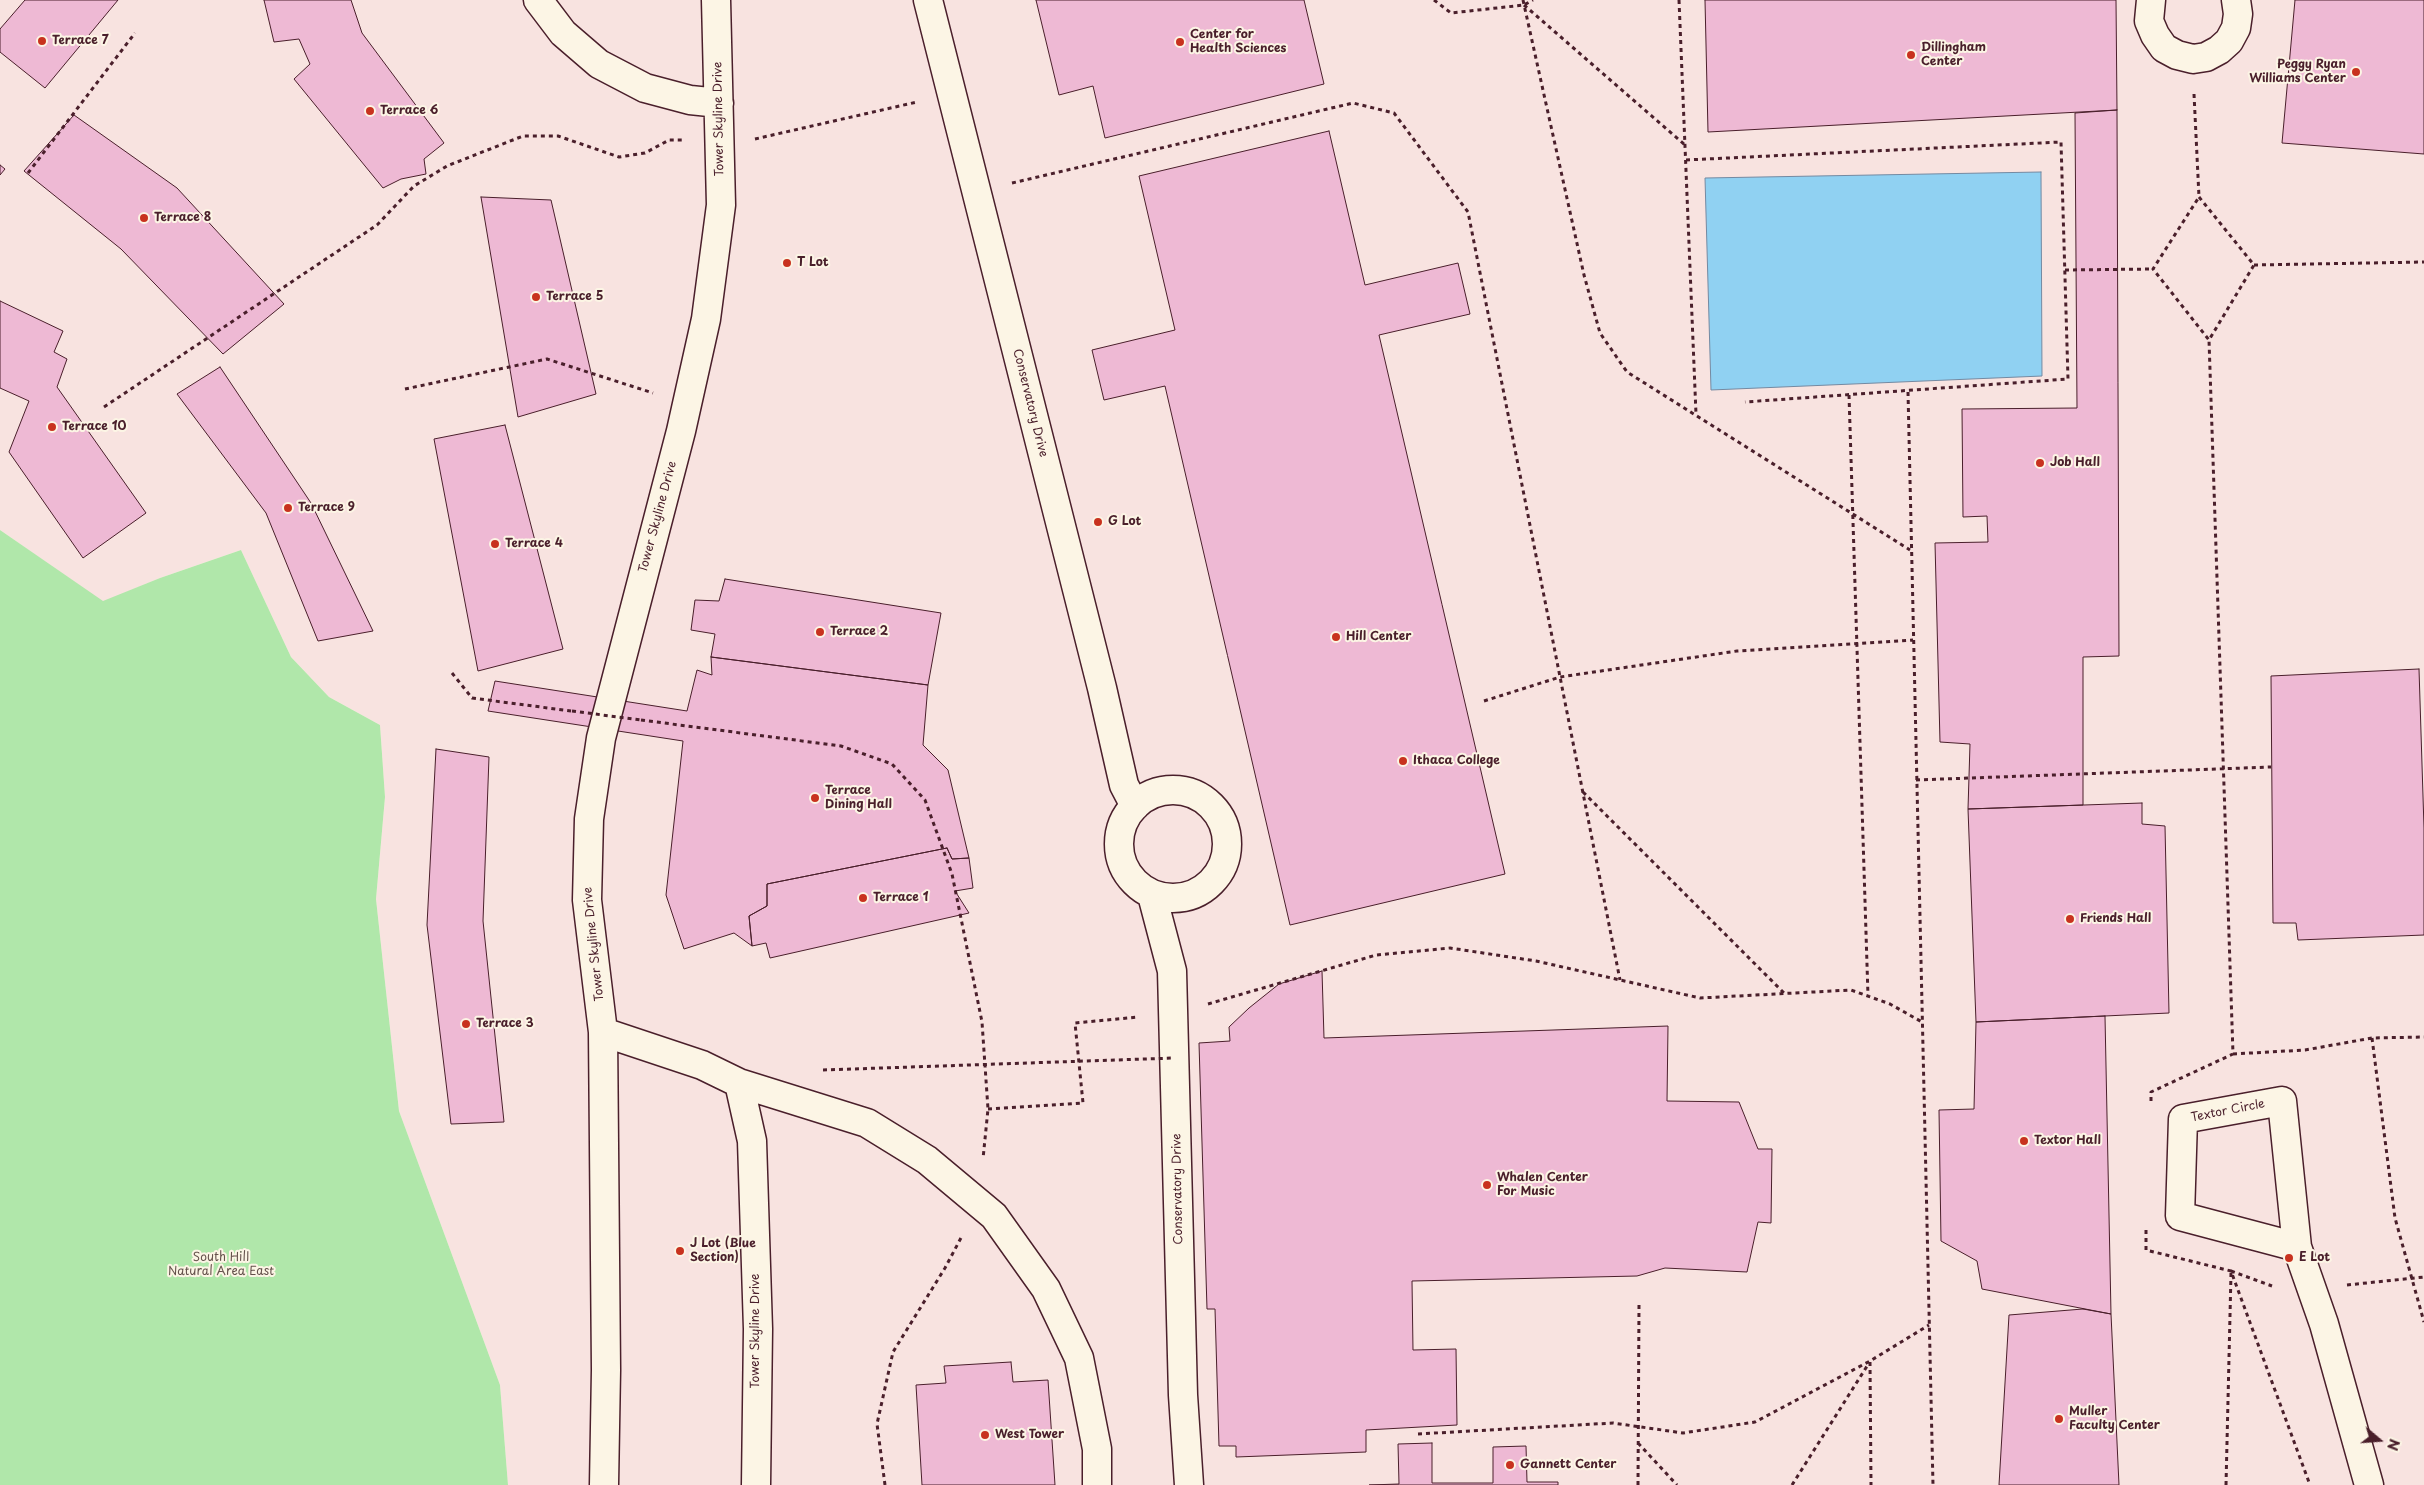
<!DOCTYPE html>
<style>
body{margin:0}
#map{position:relative;width:2424px;height:1485px;overflow:hidden;background:#fcf5e5;font-family:"Playpen Sans",sans-serif}
canvas{display:block}
.north{position:absolute;left:2354px;top:1415px;width:50px;height:50px;-webkit-text-stroke:4px #fcf5e5;paint-order:stroke;rotate:108deg;font-size:14px;font-weight:700;line-height:20px;text-align:center;color:#4a1f2b}
.north::after{content:'';display:block;margin:auto;width:18px;height:22px;background:#4a1f2b;clip-path:polygon(50% 0,100% 100%,50% 72%,0 100%)}
</style>
<div id="map">
<canvas width="2424" height="1485"></canvas>
<div class="north">N</div>
</div>
<script>
const ctx = document.querySelector('canvas').getContext('2d');
ctx.lineJoin = 'round';
function paint(path, color) {
  ctx.fillStyle = color;
  ctx.fill(path, 'evenodd');
}
function poly(rows) {
  const path = new Path2D();
  for (const r of rows) {
    if (r.length === 3) {
      path.moveTo(r[0] + r[2], r[1]);
      path.arc(r[0], r[1], r[2], 0, 2 * Math.PI);
      continue;
    }
    path.moveTo(r[0], r[1]);
    for (let i = 2; i < r.length; i += 2) path.lineTo(r[i], r[i + 1]);
  }
  return path;
}
function strokePath(path, color, width, dash) {
  ctx.strokeStyle = color;
  ctx.lineWidth = width;
  ctx.lineCap = dash ? 'butt' : 'round';
  ctx.setLineDash(dash || []);
  ctx.stroke(path);
}
function drawText(font, color, halo, rows, align = 'center') {
  ctx.font = font + ' "Playpen Sans",sans-serif';
  ctx.lineWidth = 4;
  ctx.setLineDash([]);
  ctx.textBaseline = 'middle';
  ctx.strokeStyle = halo;
  ctx.fillStyle = color;
  for (const [text, x, y, turn = 0] of rows) {
    ctx.save();
    ctx.translate(x, y);
    ctx.rotate((+turn || 0) * Math.PI / 180);
    ctx.textAlign = isNaN(turn) ? turn : align;
    if (halo) ctx.strokeText(text, 0, 0);
    ctx.fillText(text, 0, 0);
    ctx.restore();
  }
}
paint(poly([
 [0,0,2424,0,2424,1485,508,1485,500,1385,399,1111,376,899,385,797,380,725,329,697,291,657,241,550,160,578,103,602,0,530]
]), '#f8e3e0');
paint(poly([
 [0,530,103,601,160,578,241,550,291,657,329,697,380,725,385,797,376,899,399,1111,500,1385,508,1485,0,1485]
]), '#b0e7aa');
const water = poly([
 [2041,172,2042,376,1711,390,1705,178,2041,172]
]);
paint(water, '#90d1f2');
strokePath(water, '#748aa2', 1);
const building = poly([
 [25,0,118,0,45,88,0,52,0,29,25,0],
 [264,0,351,0,362,33,444,143,424,159,426,174,401,179,383,188,294,79,310,64,299,39,274,42,264,0],
 [1036,0,1304,0,1324,84,1105,138,1093,86,1059,95,1036,0],
 [1705,0,2116,0,2117,110,1708,132,1705,0],
 [2295,0,2424,0,2424,154,2282,143,2295,0],
 [2117,110,2119,656,2083,657,2083,805,1968,809,1970,744,1940,742,1935,543,1988,542,1987,516,1963,517,1962,409,2077,408,2075,113,2117,110],
 [74,115,177,188,284,304,223,354,121,249,24,171,74,115],
 [1329,131,1365,285,1458,263,1470,314,1379,335,1505,874,1290,925,1165,386,1104,400,1092,350,1175,330,1139,176,1329,131],
 [0,165,5,169,0,175,0,165],
 [481,197,551,200,596,394,518,417,481,197],
 [0,301,63,331,54,352,67,359,57,387,146,513,83,558,9,452,29,401,0,388,0,301],
 [220,367,311,503,373,631,318,641,266,513,177,394,220,367],
 [505,425,563,649,478,671,434,439,505,425],
 [725,579,941,613,928,685,711,657,715,634,691,630,695,600,719,601,725,579],
 [711,657,928,685,923,745,948,770,969,858,952,859,947,848,767,884,767,906,749,916,752,946,734,933,684,949,666,895,683,741,488,711,495,681,687,711,697,670,712,675,711,657],
 [2419,669,2424,828,2424,935,2298,940,2296,923,2273,923,2271,676,2419,669],
 [436,749,489,757,483,921,504,1122,451,1124,427,925,436,749],
 [2142,803,2142,824,2165,826,2169,1013,1976,1022,1968,809,2142,803],
 [947,848,952,859,969,858,973,888,955,891,969,913,770,958,766,943,752,946,749,916,767,906,767,884,947,848],
 [1322,971,1324,1038,1668,1026,1667,1101,1739,1102,1758,1149,1772,1149,1771,1223,1758,1222,1747,1272,1665,1268,1637,1276,1412,1281,1413,1350,1456,1349,1457,1425,1366,1430,1366,1452,1236,1457,1236,1446,1219,1446,1215,1309,1207,1309,1199,1043,1230,1041,1229,1027,1249,1008,1279,984,1322,971],
 [2105,1016,2111,1314,1982,1289,1977,1261,1941,1241,1939,1110,1974,1109,1976,1022,2105,1016],
 [2083,1309,2111,1314,2119,1485,1999,1485,2009,1315,2083,1309],
 [1011,1362,1013,1382,1048,1380,1055,1485,922,1485,916,1385,946,1383,944,1366,1011,1362],
 [1432,1443,1432,1483,1493,1483,1493,1447,1526,1446,1527,1482,1558,1482,1558,1485,1369,1485,1399,1484,1398,1444,1432,1443]
]);
paint(building, '#eeb9d4');
strokePath(building, '#4a1f2b', 1);
const minor = poly([
 [538,0,563,33,599,64,645,88,690,100,719,103],
 [928,0,1102,688,1124,785,1135,806],
 [2151,0,2149,21,2155,35,2164,48,2177,55,2193,59,2206,57,2219,50,2229,41,2236,28,2238,14,2236,0],
 [1173,844,54],
 [1152,895,1172,971,1183,1395,1189,1485],
 [603,1032,702,1065,739,1083,752,1141,758,1329,756,1485],
 [739,1083,867,1123,927,1160,994,1216,1046,1289,1079,1358,1097,1449,1097,1485],
 [2297,1247,2180,1216,2183,1119,2282,1101,2297,1247,2324,1324,2369,1485],
 [604,1485,606,1370,603,1032,587,900,589,819,601,738,681,431,706,319,721,205,716,0]
]);
strokePath(minor, '#4a1f2b', 31);
strokePath(poly([
 [1434,0,1451,13,1524,5,1533,0],
 [1523,0,1584,275,1600,333,1627,372,1910,550],
 [1679,0,1696,414],
 [1524,5,1685,145],
 [2194,94,2199,197],
 [755,139,917,102],
 [1686,160,2061,142,2068,379,1745,402],
 [28,173,135,33],
 [1012,183,1353,103,1394,113,1468,212,1620,980],
 [2199,197,2254,265,2209,340,2153,269,2199,197],
 [2254,265,2424,262],
 [2065,270,2153,269],
 [405,389,547,359,653,393],
 [1908,392,1933,1485],
 [1849,395,1868,996],
 [104,407,377,225,414,186,447,166,523,136,558,136,619,157,645,153,669,140,684,140],
 [452,673,472,698,571,711],
 [1484,701,1560,677,1737,651,1913,640],
 [641,720,841,746,892,764,925,800,952,874,982,1022,988,1109,983,1159],
 [1916,780,2271,767],
 [1583,792,1784,993],
 [1208,1004,1376,955,1450,948,1536,961,1700,998,1851,990,1890,1004,1922,1022],
 [2372,1038,2395,1218,2424,1322],
 [2233,1054,2305,1050,2372,1038,2424,1037],
 [2151,1101,2151,1092,2233,1054,2209,340],
 [988,1109,1083,1103,1075,1023,1139,1017],
 [2146,1230,2146,1250,2231,1271,2310,1485],
 [2231,1271,2272,1286],
 [2347,1285,2424,1277],
 [1870,1362,1871,1485],
 [1418,1434,1613,1423,1683,1433,1755,1422,1870,1361,1929,1325],
 [1638,1443,1677,1485],
 [885,1485,877,1424,893,1352,945,1268,962,1236],
 [1638,1485,1639,1305],
 [1792,1485,1869,1363],
 [2226,1485,2231,1273]
]), '#4a1f2b', 3, [4, 4]);
strokePath(minor, '#fcf5e5', 28);
strokePath(poly([
 [572,711,641,720],
 [823,1070,1174,1058]
]), '#4a1f2b', 3, [4, 4]);
for (const [x, y, r, color] of [
 [42,41,5,"#c8321e"],
 [1180,42,5,"#c8321e"],
 [1911,55,5,"#c8321e"],
 [2356,72,5,"#c8321e"],
 [370,111,5,"#c8321e"],
 [144,218,5,"#c8321e"],
 [787,263,5,"#c8321e"],
 [536,297,5,"#c8321e"],
 [52,427,5,"#c8321e"],
 [2040,463,5,"#c8321e"],
 [288,508,5,"#c8321e"],
 [1098,522,5,"#c8321e"],
 [495,544,5,"#c8321e"],
 [820,632,5,"#c8321e"],
 [1336,637,5,"#c8321e"],
 [1403,761,5,"#c8321e"],
 [815,798,5,"#c8321e"],
 [863,898,5,"#c8321e"],
 [2070,919,5,"#c8321e"],
 [466,1024,5,"#c8321e"],
 [2024,1141,5,"#c8321e"],
 [1487,1185,5,"#c8321e"],
 [680,1251,5,"#c8321e"],
 [2289,1258,5,"#c8321e"],
 [2059,1419,5,"#c8321e"],
 [985,1435,5,"#c8321e"],
 [1510,1465,5,"#c8321e"]
]) {
  const dot = new Path2D();
  dot.arc(x, y, r, 0, 2 * Math.PI);
  ctx.fillStyle = color;
  ctx.fill(dot);
  strokePath(dot, '#fcf5e5', 2);
}
drawText('bold 12px', '#4a1f2b', '#fcf5e5', [
 ["Center for",1190,35],
 ["Health Sciences",1190,49],
 ["Terrace 7",52,41],
 ["Dillingham",1921,48],
 ["Center",1921,62],
 ["Peggy Ryan",2346,65,"right"],
 ["Williams Center",2346,79,"right"],
 ["Terrace 6",380,111],
 ["Terrace 8",154,218],
 ["T Lot",797,263],
 ["Terrace 5",546,297],
 ["Terrace 10",62,427],
 ["Job Hall",2050,463],
 ["Terrace 9",298,508],
 ["G Lot",1108,522],
 ["Terrace 4",505,544],
 ["Terrace 2",830,632],
 ["Hill Center",1346,637],
 ["Ithaca College",1413,761],
 ["Terrace",825,791],
 ["Dining Hall",825,805],
 ["Terrace 1",873,898],
 ["Friends Hall",2080,919],
 ["Terrace 3",476,1024],
 ["Textor Hall",2034,1141],
 ["Whalen Center",1497,1178],
 ["For Music",1497,1192],
 ["J Lot (Blue",690,1244],
 ["Section)",690,1258],
 ["E Lot",2299,1258],
 ["Muller",2069,1412],
 ["Faculty Center",2069,1426],
 ["West Tower",995,1435],
 ["Gannett Center",1520,1465]
], 'left');
drawText('12px', '#4a1f2b', '#fcf5e5', [
 ["Tower Skyline Drive",719,119,-91],
 ["Conservatory Drive",1030,403,76],
 ["Tower Skyline Drive",658,517,-75],
 ["Tower Skyline Drive",594,944,-96],
 ["Textor Circle",2228,1111,-11],
 ["Conservatory Drive",1178,1189,-91],
 ["Tower Skyline Drive",756,1331,-90]
]);
drawText('12px', '#64514b', '#fcf5e5', [
 ["South Hill",221,1258],
 ["Natural Area East",221,1272]
]);
</script>
